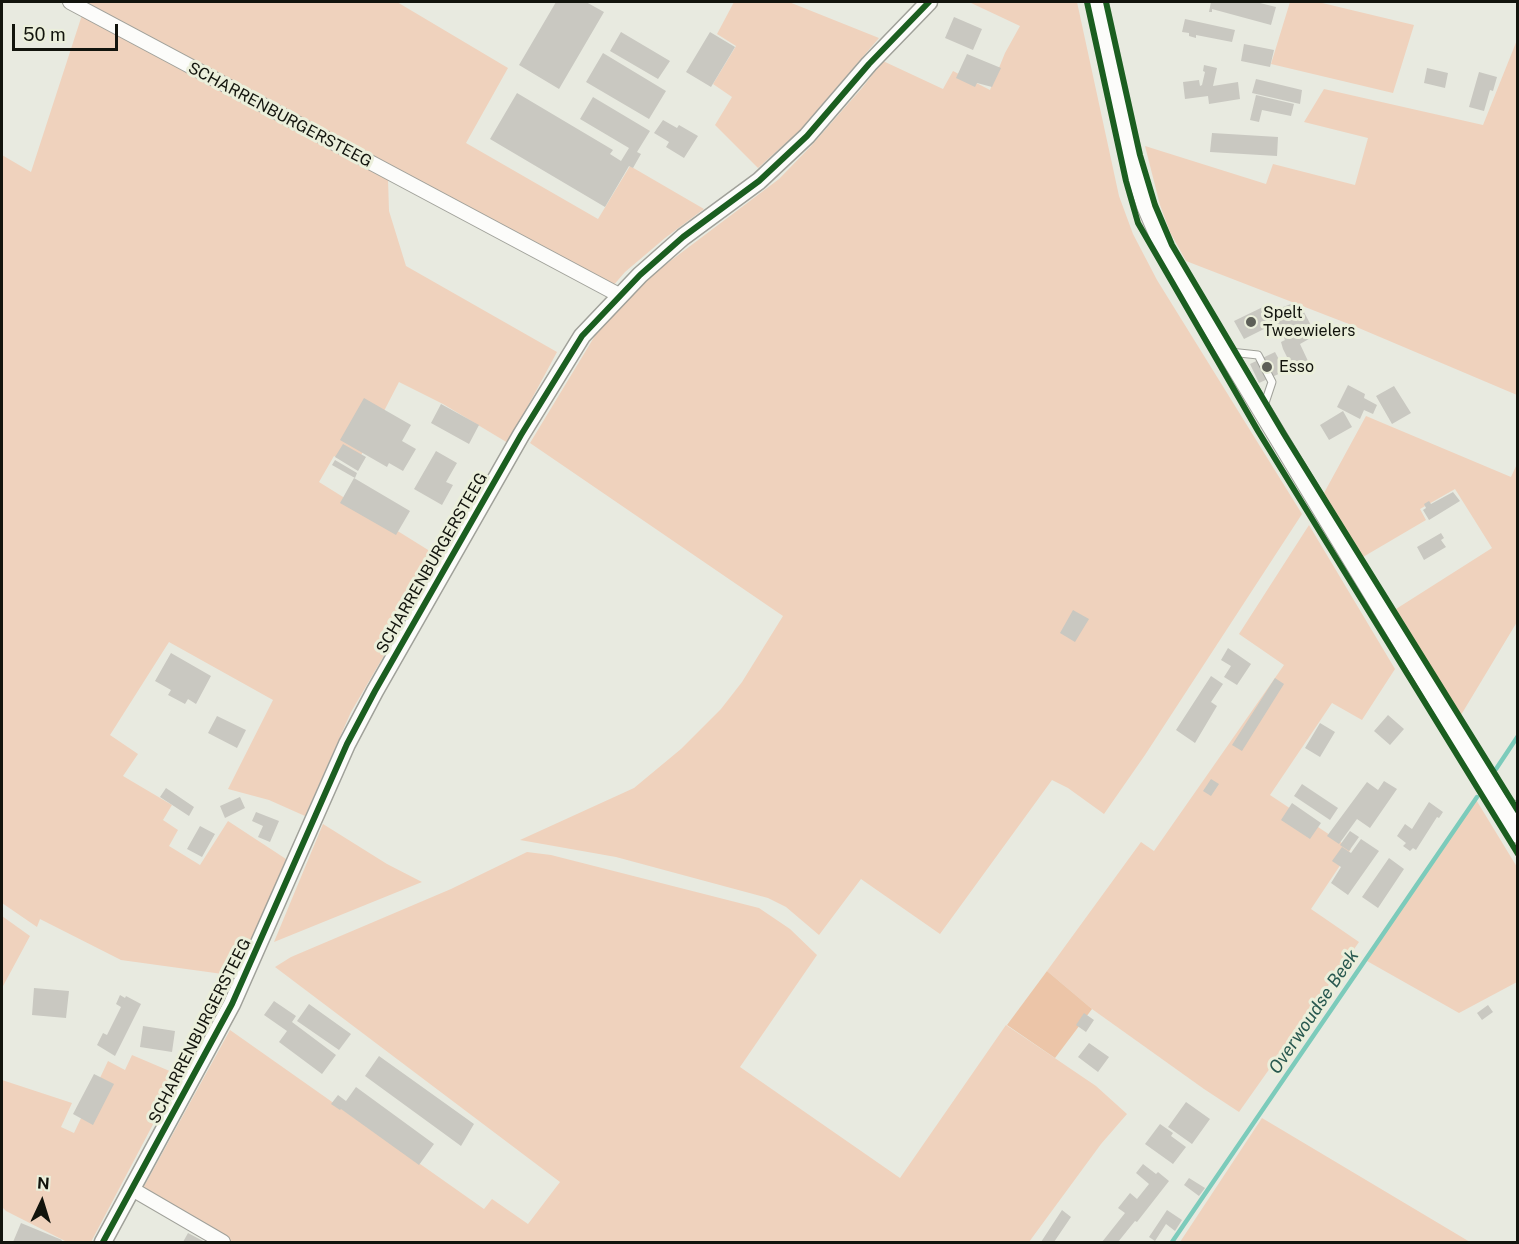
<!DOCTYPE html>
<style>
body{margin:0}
#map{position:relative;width:1519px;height:1244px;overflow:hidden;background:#e8eae0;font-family:"Public Sans",sans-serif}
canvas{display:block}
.frame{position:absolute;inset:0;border:3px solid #12140d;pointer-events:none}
.north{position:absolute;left:12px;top:1172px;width:60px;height:60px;-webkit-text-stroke:4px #ebefdb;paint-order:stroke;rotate:4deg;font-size:16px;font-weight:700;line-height:24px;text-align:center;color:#12140d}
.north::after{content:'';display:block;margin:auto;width:21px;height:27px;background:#12140d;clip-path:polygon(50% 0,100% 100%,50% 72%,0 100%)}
.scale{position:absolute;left:12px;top:24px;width:106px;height:27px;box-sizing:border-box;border:3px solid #12140d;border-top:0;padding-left:8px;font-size:18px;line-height:21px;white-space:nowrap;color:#12140d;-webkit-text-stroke:4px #ebefdb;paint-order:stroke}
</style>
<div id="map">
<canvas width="1519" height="1244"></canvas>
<div class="frame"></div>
<div class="north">N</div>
<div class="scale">50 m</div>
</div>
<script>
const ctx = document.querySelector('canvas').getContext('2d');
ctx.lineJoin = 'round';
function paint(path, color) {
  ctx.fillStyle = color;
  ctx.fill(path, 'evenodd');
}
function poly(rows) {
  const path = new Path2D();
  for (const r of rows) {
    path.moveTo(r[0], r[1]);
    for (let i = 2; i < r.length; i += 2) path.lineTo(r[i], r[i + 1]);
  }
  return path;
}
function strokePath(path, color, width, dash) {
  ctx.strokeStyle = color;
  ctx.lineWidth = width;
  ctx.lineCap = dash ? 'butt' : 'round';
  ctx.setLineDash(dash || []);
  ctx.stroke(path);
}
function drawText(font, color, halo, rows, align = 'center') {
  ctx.font = font + ' "Public Sans",sans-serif';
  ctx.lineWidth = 6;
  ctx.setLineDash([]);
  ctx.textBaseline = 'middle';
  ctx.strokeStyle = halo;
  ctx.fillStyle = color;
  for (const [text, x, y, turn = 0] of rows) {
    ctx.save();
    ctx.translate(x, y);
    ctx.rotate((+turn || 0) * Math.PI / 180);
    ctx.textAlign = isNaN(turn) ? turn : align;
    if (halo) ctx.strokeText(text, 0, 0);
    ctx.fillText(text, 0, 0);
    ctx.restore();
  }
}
paint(poly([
 [77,2,397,2,508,68,466,143,598,219,630,166,704,209,665,238,625,272,612,287],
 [734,2,789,2,879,38,800,130,758,168,715,125,732,97,713,84,736,46,717,34],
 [969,2,1077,2,1119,196,1133,234,1157,280,1302,514,1145,755,1104,814,1068,788,1052,780,940,934,861,879,819,935,786,907,768,898,616,857,520,840,634,788,681,749,721,709,742,682,783,616,530,443,596,334,624,300,657,271,779,179,811,146,862,88,883,61,943,89,953,71,990,90,1005,53,1020,26],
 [1290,2,1318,2,1414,25,1393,93,1271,64],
 [82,15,388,179,389,211,406,266,557,352,508,443,443,404,399,382,355,467,334,456,319,482,441,558,351,712,305,816,269,800,228,789,273,700,169,642,110,735,138,754,123,776,172,805,163,820,178,830,169,846,200,865,228,821,286,859,237,976,121,960,40,919,37,927,2,903,2,155,31,172],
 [1517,40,1517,395,1354,326,1186,261,1170,232,1160,205,1145,146,1266,184,1273,164,1355,185,1368,138,1304,122,1324,89,1483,125],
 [1366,416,1511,477,1517,464,1517,622,1461,715,1396,609,1492,548,1455,489,1420,509,1426,520,1363,557,1324,493],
 [1309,525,1395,669,1362,720,1332,703,1270,795,1351,849,1311,909,1359,942,1239,1112,1204,1089,1092,1009,1047,971,1141,842,1154,851,1284,665,1239,634],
 [1475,798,1517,867,1517,982,1459,1013,1367,961],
 [323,824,387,864,422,882,274,942],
 [527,852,551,855,759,908,790,929,817,955,740,1067,900,1178,1006,1025,1096,1086,1127,1114,1101,1144,1029,1242,226,1242,142,1190,230,1030,484,1209,492,1199,528,1224,560,1182,275,967,291,957,451,889],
 [2,916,30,936,2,988],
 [132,1055,179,1075,91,1242,67,1242,6,1211,2,1207,2,1080,72,1103,61,1127,74,1133,108,1061,125,1070],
 [1262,1118,1470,1242,1180,1242]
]), '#efd2bd');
paint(poly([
 [1047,971,1092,1009,1055,1058,1007,1025]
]), '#ecc5a8');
strokePath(poly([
 [1496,769,1518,736],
 [1172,1242,1477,797]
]), '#7ccbbb', 4.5);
paint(poly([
 [556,2,586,2,604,12,559,89,519,65],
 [1211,2,1256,2,1276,7,1271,25,1212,9,1212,12,1209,12],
 [954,17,982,29,973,50,945,38],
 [1185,19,1235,30,1232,42,1196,35,1196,38,1189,36,1189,33,1182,32],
 [621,32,670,61,658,79,610,51],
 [710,32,735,47,711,87,686,72],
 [1244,44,1274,50,1270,67,1241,61],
 [603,53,666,91,649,119,586,82],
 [967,54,1001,68,992,87,977,83,975,87,956,78],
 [1204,65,1217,68,1213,86,1238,82,1240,99,1209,104,1208,96,1185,99,1183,82,1199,80,1200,86,1202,85,1205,72,1203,71],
 [1427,68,1448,73,1445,88,1424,83],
 [1479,72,1497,77,1493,91,1490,90,1484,111,1469,107],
 [1256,79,1302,90,1300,104,1252,93],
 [517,93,613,150,610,154,621,161,629,148,580,119,593,97,650,131,637,152,641,154,633,168,629,166,605,207,490,139],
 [1256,95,1294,104,1291,116,1262,110,1259,122,1250,120],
 [663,120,677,128,679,125,698,136,684,158,666,147,669,142,654,133],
 [1212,133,1278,137,1277,156,1210,152],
 [1291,304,1297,315,1304,312,1316,335,1300,344,1308,361,1293,369,1283,349,1281,342,1285,340,1276,323,1244,339,1234,321,1267,305,1270,312],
 [1275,352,1285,371,1259,383,1250,364],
 [1348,385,1365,394,1364,398,1377,405,1373,414,1364,410,1360,419,1337,407],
 [1394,386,1411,413,1392,424,1376,396],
 [364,398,411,425,402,441,416,449,403,471,389,463,387,467,340,440],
 [441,404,479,425,469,444,431,423],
 [1343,411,1352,427,1329,440,1320,425],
 [343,444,366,457,358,471,335,457],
 [436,451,457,463,446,482,453,485,442,505,414,489],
 [335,460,357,473,355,478,332,465],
 [354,478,410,511,396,535,340,503],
 [1453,492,1460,501,1429,520,1423,510,1426,508,1424,504,1429,501,1431,504],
 [1441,533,1444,538,1441,540,1446,547,1424,560,1417,547],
 [1073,610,1089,619,1075,642,1060,633],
 [1228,648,1251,664,1237,685,1224,677,1231,666,1221,660],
 [171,653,211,676,196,704,188,699,185,704,168,695,171,690,155,681],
 [1211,676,1223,684,1211,702,1217,706,1195,743,1176,730],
 [1275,678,1284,684,1242,751,1232,745],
 [1388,715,1404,729,1390,745,1374,731],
 [217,716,246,730,237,748,208,733],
 [1320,723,1335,732,1320,757,1305,748],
 [1211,779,1219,784,1211,796,1203,791],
 [1384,781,1397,789,1370,828,1357,819,1339,844,1327,836,1367,782,1378,790],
 [1302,784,1338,808,1330,820,1294,796],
 [166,788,194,807,189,816,160,797],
 [240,797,245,808,225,818,220,806],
 [1429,802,1443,812,1439,818,1437,817,1416,850,1413,848,1410,851,1403,846,1406,843,1397,836,1405,824,1412,829],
 [1292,803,1321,823,1310,839,1281,820],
 [256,812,279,821,270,842,258,837,263,826,252,821],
 [200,826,215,834,202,857,187,849],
 [1350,831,1359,837,1349,851,1340,845],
 [1361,839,1379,851,1348,895,1331,883,1341,867,1332,861,1342,847,1351,853],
 [1389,858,1404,869,1378,908,1362,897],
 [34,988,69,991,66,1018,32,1015],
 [120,995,125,998,126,996,141,1004,115,1056,97,1045,103,1033,107,1035,121,1007,116,1004],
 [274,1001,296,1016,292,1022,336,1055,322,1074,279,1042,287,1031,264,1015],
 [309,1004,351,1034,339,1050,297,1021],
 [1488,1005,1493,1012,1482,1020,1477,1013],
 [1084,1013,1094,1020,1086,1032,1076,1025],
 [143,1026,175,1031,172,1052,140,1047],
 [1089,1043,1109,1057,1098,1072,1078,1057],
 [379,1056,474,1124,461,1146,365,1076],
 [94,1074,114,1084,93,1125,73,1114],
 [356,1087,434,1144,419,1165,341,1109,340,1110,331,1104,338,1095,346,1101],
 [1186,1102,1210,1119,1192,1144,1168,1127],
 [1160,1124,1173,1133,1171,1136,1186,1147,1173,1164,1145,1144],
 [1143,1164,1156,1174,1158,1172,1169,1181,1137,1222,1135,1221,1118,1242,1102,1242,1125,1213,1118,1208,1130,1193,1137,1199,1149,1184,1136,1173],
 [1189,1178,1205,1188,1199,1196,1184,1185],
 [1062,1210,1071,1217,1054,1242,1041,1242],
 [1167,1210,1182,1220,1175,1231,1166,1224,1155,1241,1149,1237],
 [21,1223,62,1240,61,1242,13,1242],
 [188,1233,205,1242,183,1242]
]), '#c9c8c1');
const service = poly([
 [1230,352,1258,355,1272,382,1264,406]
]);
const minor = poly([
 [70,2,619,295],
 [1498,803,1518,809],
 [132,1189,223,1242]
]);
const tertiary = poly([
 [103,1242,232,1004,347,744,375,691,521,435,582,336,640,275,683,237,759,181,807,136,869,64,929,2]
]);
const secondary = poly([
 [1096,2,1130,158,1146,206,1165,250,1518,834]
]);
strokePath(service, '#a0a19a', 9);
strokePath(minor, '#a0a19a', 16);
strokePath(tertiary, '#a0a19a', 19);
strokePath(secondary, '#a0a19a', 20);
strokePath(service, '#fcfcfa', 7);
strokePath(minor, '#fcfcfa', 14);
strokePath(tertiary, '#fcfcfa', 16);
strokePath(secondary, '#fcfcfa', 18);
strokePath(poly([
 [1087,2,1126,181,1138,223,1258,431,1518,854],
 [1106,2,1140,155,1155,205,1172,245,1284,434,1518,811],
 [103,1242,232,1004,347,744,375,691,521,435,582,336,640,275,683,237,759,181,807,136,869,64,929,2]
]), '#1b5e20', 6);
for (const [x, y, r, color] of [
 [1251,322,6,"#5d5f57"],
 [1267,367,6,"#5d5f57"]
]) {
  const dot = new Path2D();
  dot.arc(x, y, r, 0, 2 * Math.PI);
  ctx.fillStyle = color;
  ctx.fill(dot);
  strokePath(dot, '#ebefdb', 2);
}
drawText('16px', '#12140d', '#ebefdb', [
 ["SCHARRENBURGERSTEEG",280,115,28],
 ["SCHARRENBURGERSTEEG",432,563,-60],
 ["SCHARRENBURGERSTEEG",200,1031,-63]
]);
drawText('16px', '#12140d', '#ebefdb', [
 ["Spelt",1263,313],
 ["Tweewielers",1263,331],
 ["Esso",1279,367]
], 'left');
drawText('italic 18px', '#28584f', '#ebefdb', [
 ["Overwoudse Beek",1314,1012,-56]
]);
</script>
